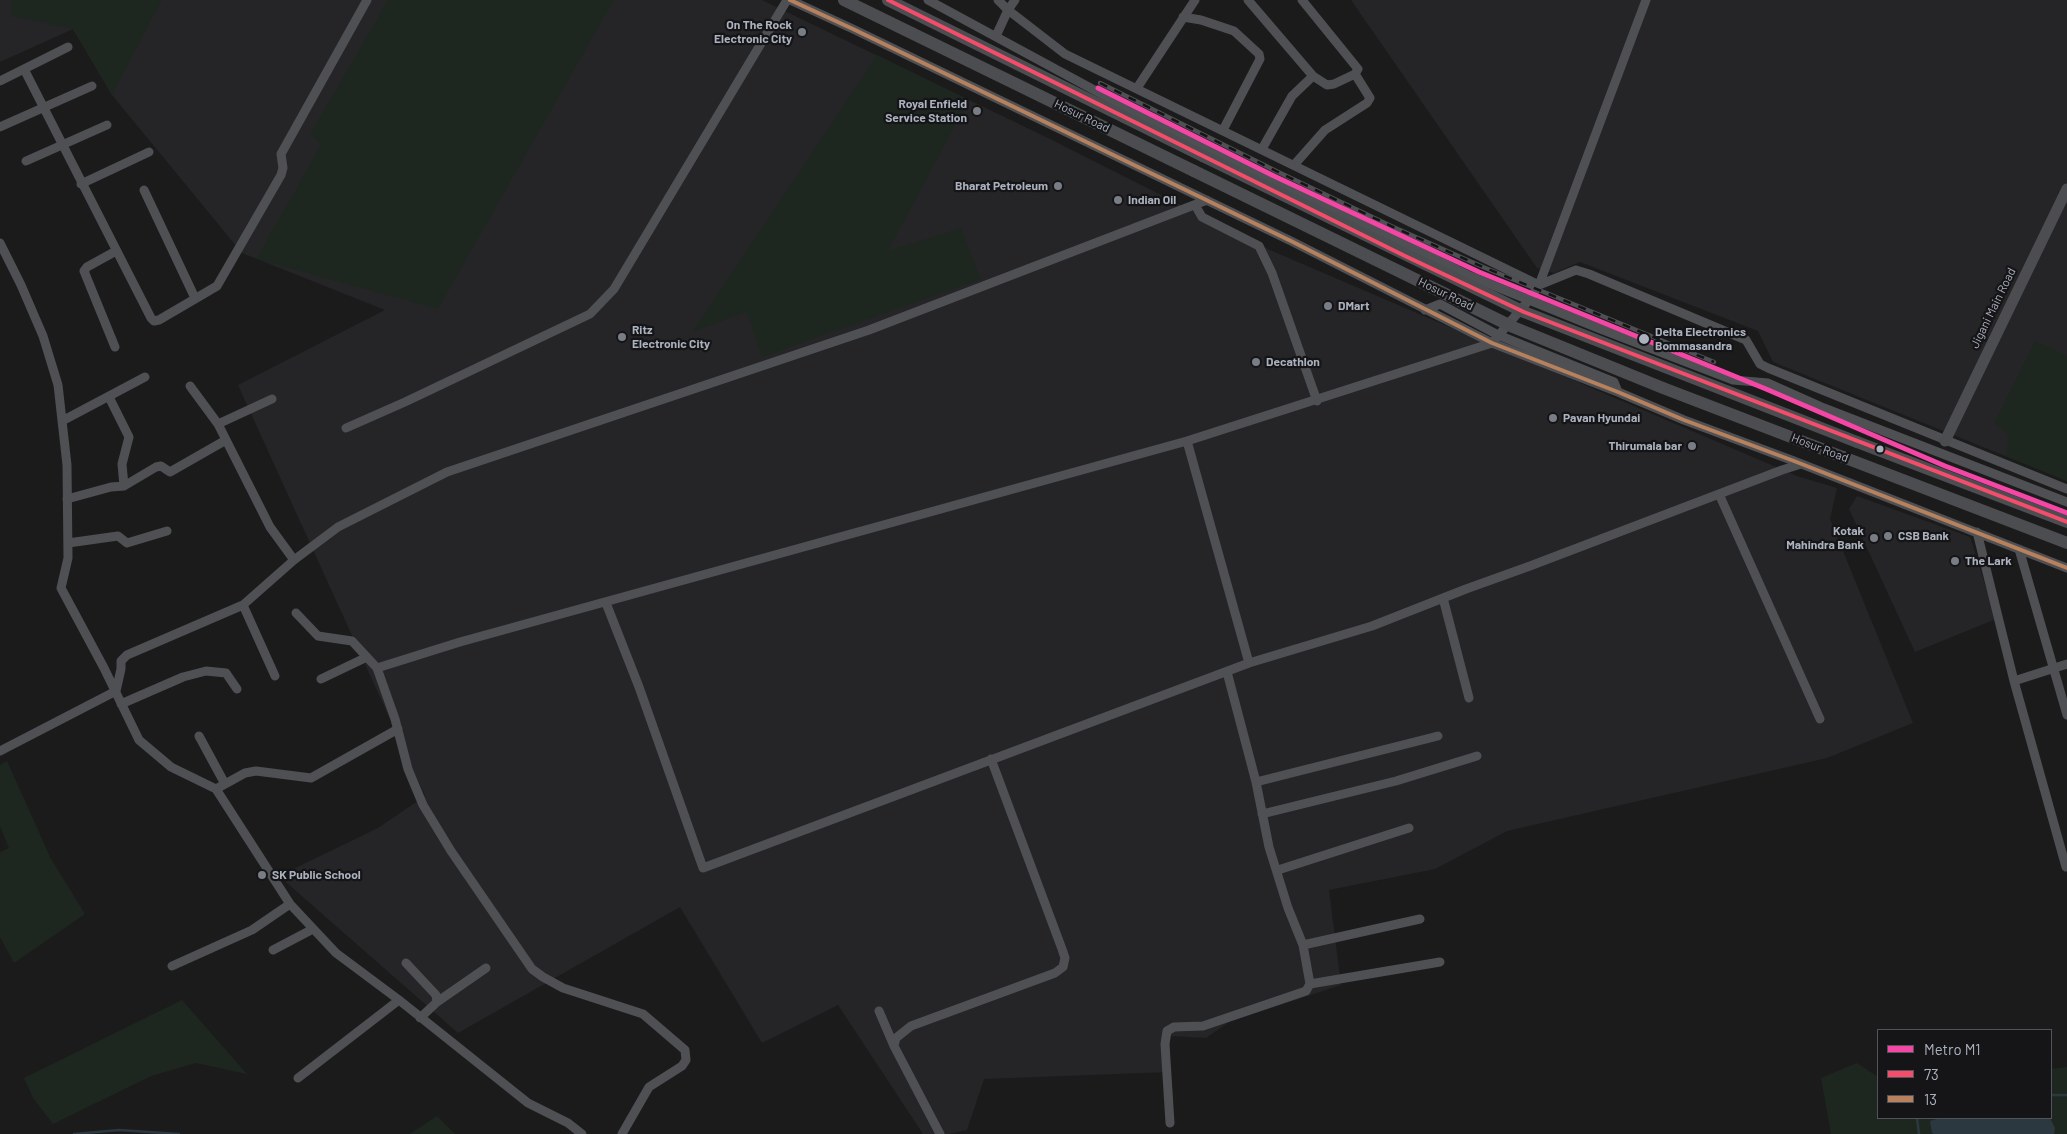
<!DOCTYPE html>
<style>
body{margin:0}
#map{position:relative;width:2067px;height:1134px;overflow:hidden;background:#1b1b1c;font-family:Barlow,sans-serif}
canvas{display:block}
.legend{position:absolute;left:1877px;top:1029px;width:175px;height:90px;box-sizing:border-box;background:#151518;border:1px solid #51545a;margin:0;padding:6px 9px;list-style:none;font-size:15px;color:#abb2bd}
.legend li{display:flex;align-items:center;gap:10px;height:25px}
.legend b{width:25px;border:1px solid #51545a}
</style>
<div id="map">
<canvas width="2067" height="1134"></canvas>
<ul class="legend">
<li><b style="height:6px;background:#f346a5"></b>Metro M1</li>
<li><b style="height:6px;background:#f44d6c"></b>73</li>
<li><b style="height:6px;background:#b6815c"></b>13</li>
</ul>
</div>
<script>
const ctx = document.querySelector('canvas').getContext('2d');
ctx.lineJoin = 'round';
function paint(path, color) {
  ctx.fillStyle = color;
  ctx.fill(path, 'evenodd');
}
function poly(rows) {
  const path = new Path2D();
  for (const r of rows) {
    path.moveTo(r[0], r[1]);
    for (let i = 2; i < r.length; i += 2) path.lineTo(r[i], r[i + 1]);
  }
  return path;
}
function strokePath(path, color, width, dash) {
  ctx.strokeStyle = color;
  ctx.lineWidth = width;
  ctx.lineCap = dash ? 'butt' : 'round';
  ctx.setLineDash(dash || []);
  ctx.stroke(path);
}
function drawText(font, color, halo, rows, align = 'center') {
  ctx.font = font + ' Barlow,sans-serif';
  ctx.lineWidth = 4.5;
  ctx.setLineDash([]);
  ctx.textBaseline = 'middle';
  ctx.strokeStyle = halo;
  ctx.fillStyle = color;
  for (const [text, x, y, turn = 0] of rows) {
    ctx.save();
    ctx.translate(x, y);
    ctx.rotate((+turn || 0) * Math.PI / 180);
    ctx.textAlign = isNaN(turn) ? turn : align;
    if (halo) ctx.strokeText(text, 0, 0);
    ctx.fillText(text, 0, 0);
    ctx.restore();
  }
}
paint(poly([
 [0,0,762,0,1050,139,1270,250,1797,476,1837,488,1830,519,1913,723,1827,758,1507,831,1435,869,1329,890,1341,985,1229,1022,1206,1038,1170,1036,1169,1072,984,1079,967,1130,949,1134,923,1134,838,1005,762,1043,680,907,458,1033,279,876,378,828,425,796,238,385,385,310,242,253,112,95,73,29,0,62],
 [1351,0,2067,0,2067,481,1773,362,1758,331,1580,262,1554,273,1537,268],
 [1857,496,1970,537,1996,619,1915,652,1849,509]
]), '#252528');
paint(poly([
 [12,0,162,0,112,95,73,29,11,16],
 [388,0,614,0,438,309,256,259,321,145,310,134],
 [877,55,969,100,888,251,961,228,981,279,762,357,747,312,692,332],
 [2035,341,2067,356,2067,481,2005,456,2008,446,2007,435,2002,428,1994,423],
 [7,761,51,859,85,914,14,963,0,937,0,852,9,848,0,826,0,765],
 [182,1000,247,1074,196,1063,151,1076,53,1124,33,1098,24,1078],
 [1857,1063,1878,1077,1878,1118,2051,1118,2051,1069,2067,1067,2067,1134,1831,1134,1821,1078],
 [437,1116,455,1134,410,1134]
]), '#1e271f');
paint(poly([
 [1940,1118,2050,1118,2055,1128,2054,1134,1934,1134,1932,1133,1930,1121]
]), '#2c383f');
strokePath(poly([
 [2051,1095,2067,1095],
 [1917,1118,1919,1134],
 [74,1134,119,1130,179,1134]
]), '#2c383f', 2.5);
strokePath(poly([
 [790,0,853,29,1291,241,1492,343,1618,392,1684,420,1794,461,2067,568],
 [928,0,1120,104,1470,276,1598,328,1733,380,1768,383,1824,408,2067,502],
 [998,0,1008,10,1065,54,1539,285,1576,270,1589,274,1746,340,1760,364,1768,368,2067,489],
 [1248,0,1313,76,1327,85,1334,84,1355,74,1358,69,1302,0],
 [1183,17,1201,20,1234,31,1259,54,1260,59,1223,130],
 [996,36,1008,10,1015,0],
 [24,69,151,318,154,321,159,320,217,286,281,175,283,168,281,154,367,0],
 [0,81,68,47],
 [1137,88,1195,0],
 [0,127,92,86],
 [1262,149,1292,96,1313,76],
 [26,161,107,125],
 [1294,165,1325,130,1367,103,1370,98,1355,74],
 [81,184,149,152],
 [144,190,195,298],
 [1195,205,1202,217,1259,246,1272,273,1317,401],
 [0,243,21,285,43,336,58,385,67,465,68,558,61,588,104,668,139,740,171,767,216,789,290,904,336,953,399,1000,528,1103,568,1123,582,1134],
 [1425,310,1440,304,1498,335,1614,382,1618,392],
 [115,347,84,271,87,267,116,251],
 [190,386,218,424,270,527,294,560],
 [109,397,129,437,122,464,124,486],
 [62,421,145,377],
 [218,424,272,399],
 [346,428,405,402,590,314,614,289,787,0],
 [1187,441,1249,663],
 [1719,494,1820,719],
 [67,499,111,487,124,486,156,467,161,466,170,472,226,440],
 [1977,532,2014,681,2066,867],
 [68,543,118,536,127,543,167,531],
 [2019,549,2067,715],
 [1443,598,1469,698],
 [606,603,639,687,703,868,1249,663,1372,626,1466,589,1530,566,1782,470,1801,464],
 [243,605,275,676],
 [296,613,318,636,352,641,377,668,395,719,408,769,423,805,451,851,532,969,543,977,563,988,643,1014,685,1050,686,1060,682,1066,649,1087,622,1134],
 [377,668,460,642,1187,441,1492,343,1529,300,1539,285,1646,0],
 [321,679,367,657],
 [2014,681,2067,664],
 [121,704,183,677,206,671,226,673,237,689],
 [199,736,225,784],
 [0,751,116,691,121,669,121,661,127,655,243,605,294,560,338,527,447,472,869,330,1207,200],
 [1256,782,1438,736],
 [216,789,245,773,256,771,311,778,398,729],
 [1262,814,1396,781,1477,756],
 [1278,870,1409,828],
 [1303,945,1420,919],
 [273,950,313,929],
 [406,963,436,995,437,1002,420,1018],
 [172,966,252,930,290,904],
 [1310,984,1440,962],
 [437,1002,486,968],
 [879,1011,894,1046,940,1134],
 [894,1046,896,1038,911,1026,1055,973,1063,967,1065,958,1062,949,991,759],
 [298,1078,399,1000],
 [1170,1123,1165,1044,1167,1031,1174,1027,1203,1026,1306,991,1310,984,1303,945,1288,908,1269,847,1256,782,1227,672]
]), '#4f5054', 9);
strokePath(poly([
 [1945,441,2067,189]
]), '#4c4d50', 11);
strokePath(poly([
 [844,0,1194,171],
 [888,0,1203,156],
 [1857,442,2067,522],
 [1843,457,2067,543]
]), '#4c4d51', 12);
const rail = poly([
 [1100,83,1276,171,1391,226,1483,267,1714,362]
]);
strokePath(rail, '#4f5054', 4.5);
strokePath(rail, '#151518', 2.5, [8]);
strokePath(poly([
 [1203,156,1524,312,1857,442],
 [1194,171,1513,327,1663,388,1843,457]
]), '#4c4d51', 12);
strokePath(poly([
 [888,0,1405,256,1524,312,2067,522]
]), '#f44d6c', 4);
strokePath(poly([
 [790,0,853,29,1291,241,1492,343,1618,392,1684,420,1794,461,2067,568]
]), '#b6815c', 4);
strokePath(poly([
 [1098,88,1274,176,1479,272,1766,389,1945,466,2067,513]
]), '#f346a5', 5);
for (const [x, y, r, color] of [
 [802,32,5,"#797d85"],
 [977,111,5,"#797d85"],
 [1058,186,5,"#797d85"],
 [1118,200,5,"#797d85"],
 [1328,306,5,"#797d85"],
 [622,337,5,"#797d85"],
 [1644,339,6,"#abb2bd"],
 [1256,362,5,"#797d85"],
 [1553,418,5,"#797d85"],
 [1692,446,5,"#797d85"],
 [1880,449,4.5,"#abb2bd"],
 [1888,536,5,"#797d85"],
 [1874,538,5,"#797d85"],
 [1955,561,5,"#797d85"],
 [262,875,5,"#797d85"]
]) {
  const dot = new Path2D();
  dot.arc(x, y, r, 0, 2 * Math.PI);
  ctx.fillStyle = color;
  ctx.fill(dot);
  strokePath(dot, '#151518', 2);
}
drawText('bold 12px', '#abb2bd', '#151518', [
 ["On The Rock",792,25,"right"],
 ["Electronic City",792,39,"right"],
 ["Royal Enfield",967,104,"right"],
 ["Service Station",967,118,"right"],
 ["Bharat Petroleum",1048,186,"right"],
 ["Indian Oil",1128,200],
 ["DMart",1338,306],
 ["Ritz",632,330],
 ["Electronic City",632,344],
 ["Decathlon",1266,362],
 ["Pavan Hyundai",1563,418],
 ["Thirumala bar",1682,446,"right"],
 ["Kotak",1864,531,"right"],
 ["Mahindra Bank",1864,545,"right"],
 ["CSB Bank",1898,536],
 ["The Lark",1965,561],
 ["SK Public School",272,875]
], 'left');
drawText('12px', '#abb2bd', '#151518', [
 ["Hosur Road",1082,116,26],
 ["Hosur Road",1446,294,26],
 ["Jigani Main Road",1993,308,-64],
 ["Hosur Road",1820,448,21]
]);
drawText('bold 12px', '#abb2bd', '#151518', [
 ["Delta Electronics",1655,332],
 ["Bommasandra",1655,346]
], 'left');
</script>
